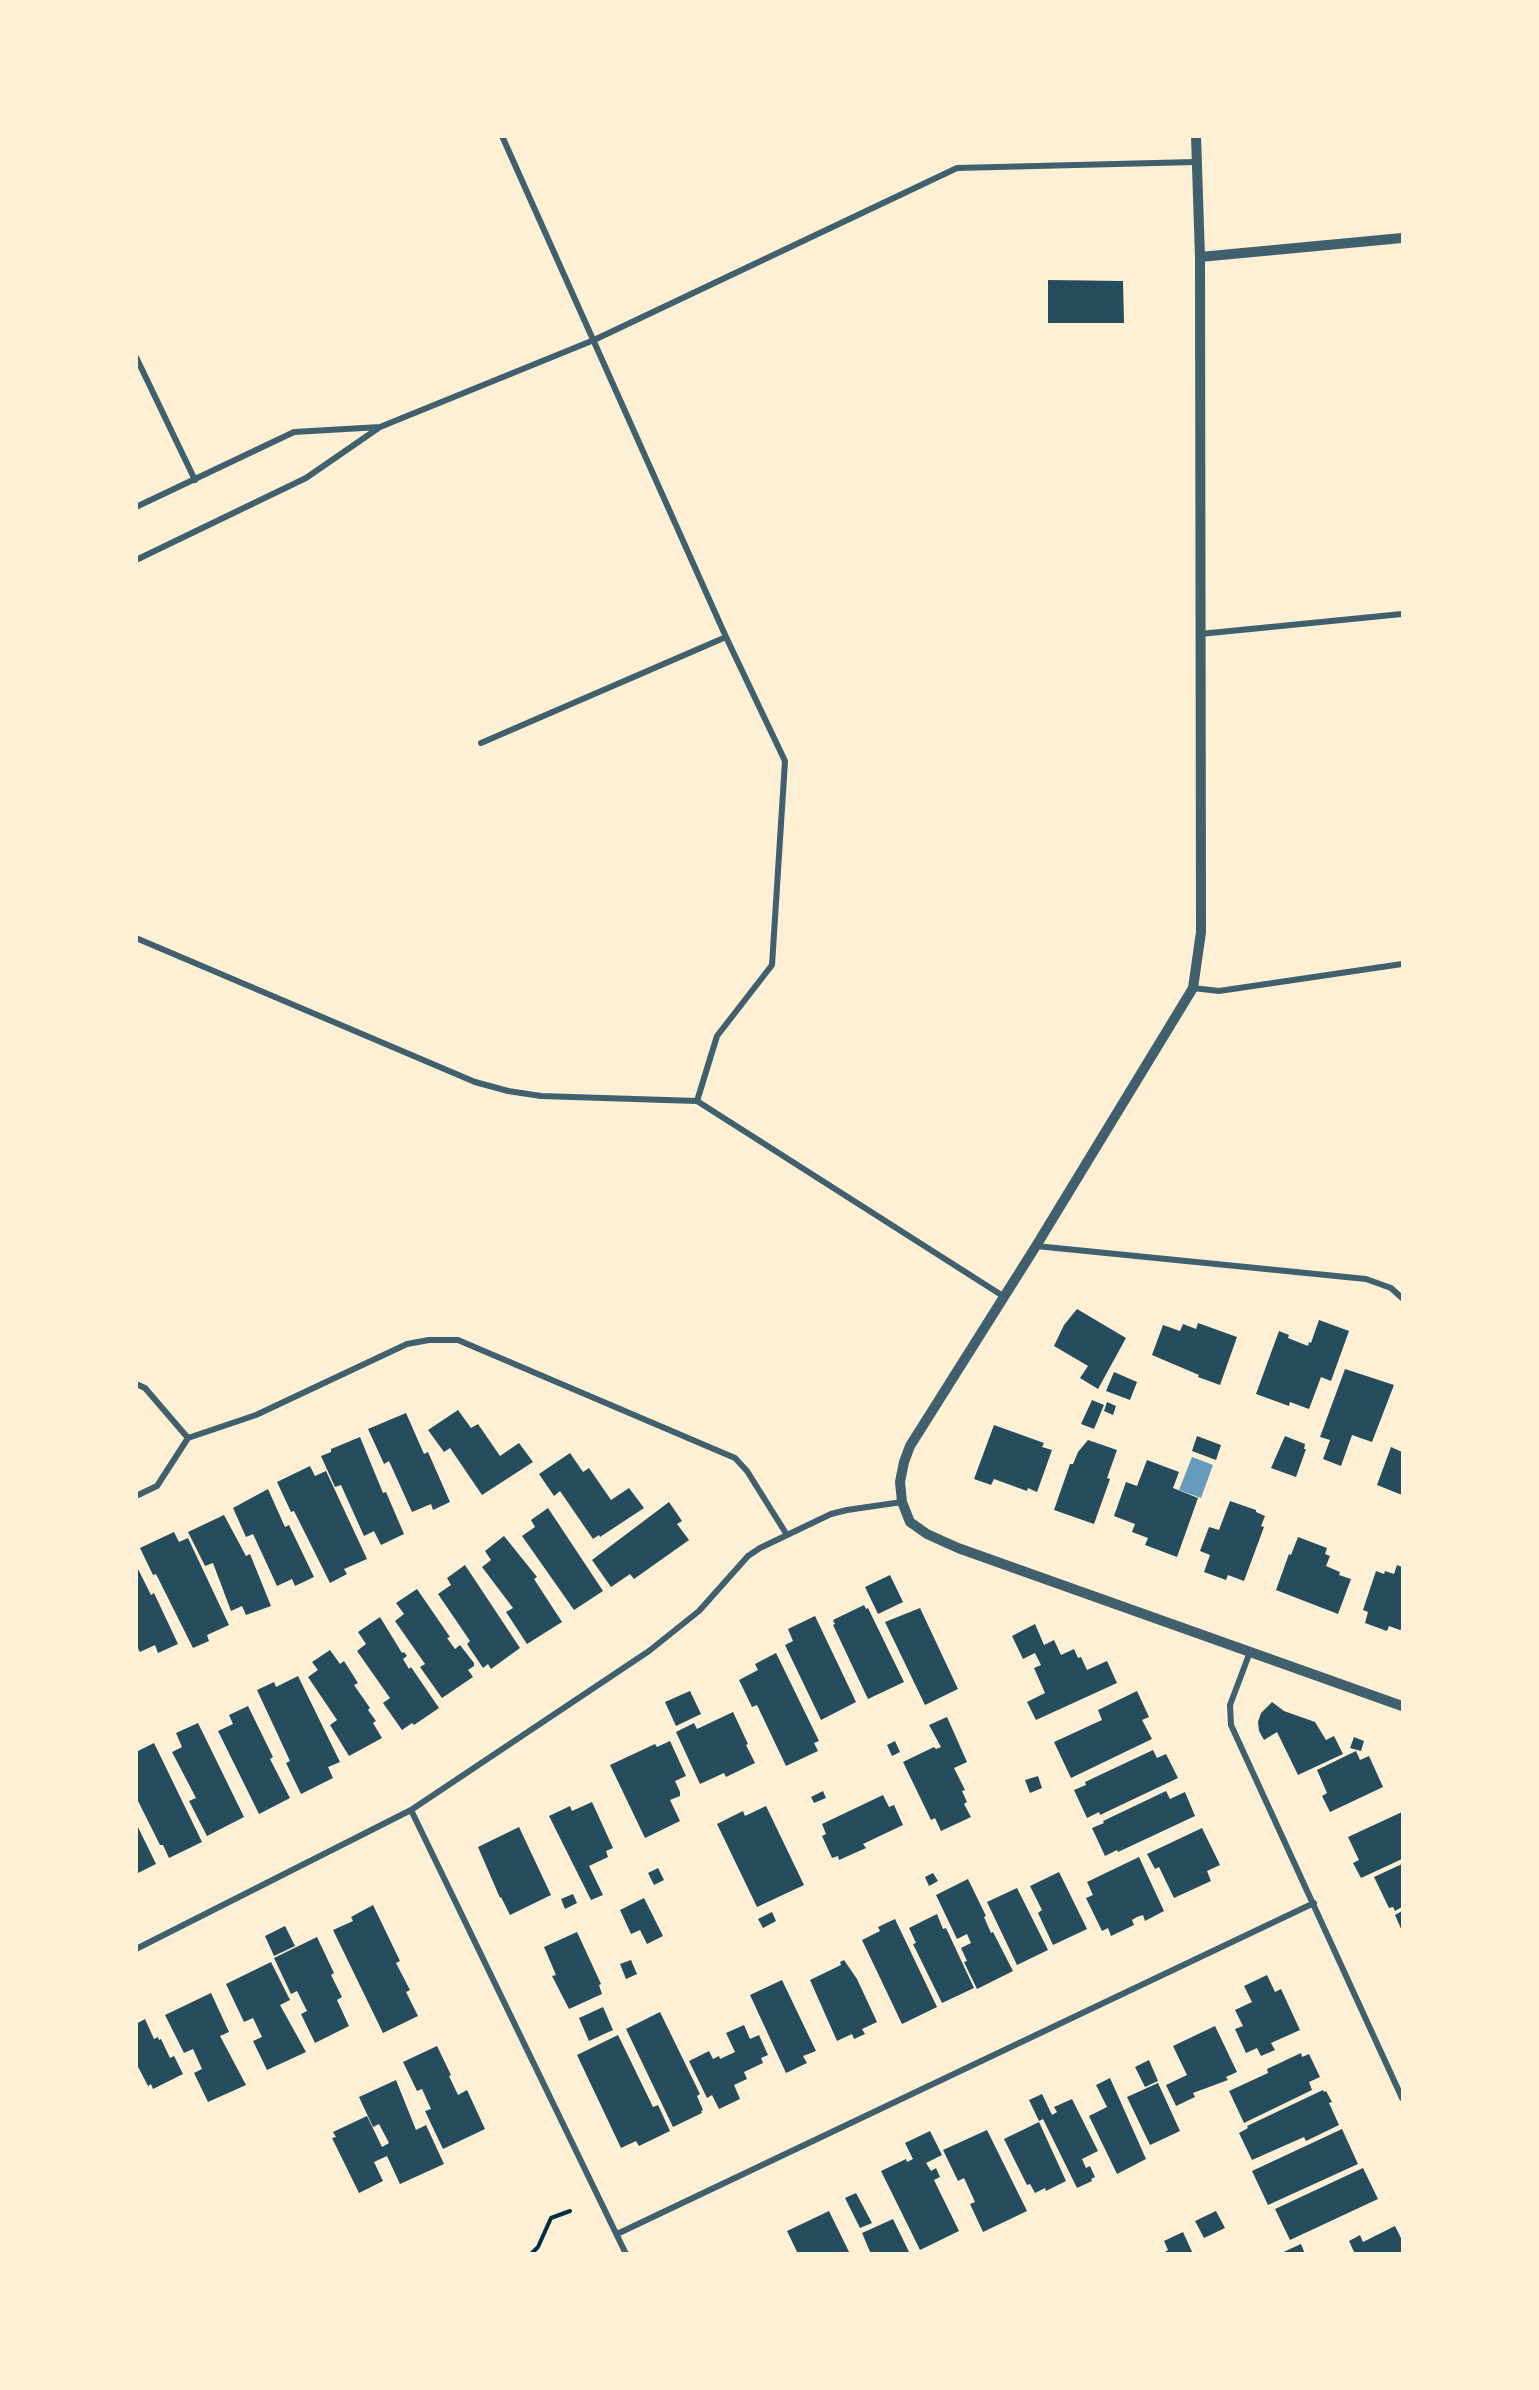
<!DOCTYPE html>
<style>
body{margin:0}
#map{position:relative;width:1539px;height:2390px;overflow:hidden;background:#fdf0d5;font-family:Lato,sans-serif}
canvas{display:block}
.frame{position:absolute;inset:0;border:138px solid #fdf0d5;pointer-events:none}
</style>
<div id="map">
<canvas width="1539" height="2390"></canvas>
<div class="frame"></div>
</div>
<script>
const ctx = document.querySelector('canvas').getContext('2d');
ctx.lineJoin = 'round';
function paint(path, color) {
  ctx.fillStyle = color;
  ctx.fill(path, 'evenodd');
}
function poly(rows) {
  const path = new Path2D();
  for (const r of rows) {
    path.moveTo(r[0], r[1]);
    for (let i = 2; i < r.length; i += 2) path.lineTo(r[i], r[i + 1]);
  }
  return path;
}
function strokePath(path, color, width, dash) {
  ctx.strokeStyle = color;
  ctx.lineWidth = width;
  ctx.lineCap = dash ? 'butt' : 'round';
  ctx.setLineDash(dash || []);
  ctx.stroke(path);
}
paint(poly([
 [1192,1457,1213,1465,1201,1498,1179,1490]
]), '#669bbc');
paint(poly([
 [1048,280,1123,281,1124,323,1048,323],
 [1077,1309,1126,1338,1098,1389,1080,1378,1088,1366,1054,1346,1064,1325],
 [1319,1320,1349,1331,1331,1381,1321,1377,1309,1409,1290,1402,1289,1406,1256,1394,1279,1331,1289,1335,1288,1338,1308,1346,1309,1342,1311,1343],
 [1198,1323,1237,1337,1220,1385,1198,1377,1199,1375,1152,1355,1163,1325,1180,1331,1183,1324,1196,1329],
 [1345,1369,1394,1385,1372,1442,1352,1435,1341,1466,1323,1459,1330,1440,1320,1437],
 [1114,1372,1137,1382,1130,1400,1106,1391],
 [1092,1400,1104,1405,1094,1429,1081,1424],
 [1107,1402,1116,1406,1113,1415,1104,1411],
 [458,1410,471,1428,478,1424,500,1456,519,1443,533,1462,482,1495,450,1448,444,1452,428,1430],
 [406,1413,424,1454,428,1452,450,1502,433,1510,431,1504,412,1512,389,1461,384,1464,368,1429],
 [994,1425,1044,1443,1042,1447,1052,1450,1037,1492,1028,1488,1027,1491,994,1479,991,1485,974,1479],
 [1197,1436,1221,1445,1216,1460,1192,1451],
 [1285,1436,1305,1444,1304,1449,1306,1449,1296,1477,1271,1468],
 [360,1437,383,1493,386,1492,404,1534,381,1545,374,1531,364,1536,341,1485,335,1487,321,1456,331,1452,331,1449],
 [1088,1440,1117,1450,1107,1478,1110,1479,1094,1524,1054,1510,1070,1464,1073,1464,1078,1452],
 [1391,1447,1402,1452,1402,1495,1377,1485],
 [570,1453,583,1472,589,1468,611,1500,629,1488,644,1508,600,1537,599,1535,593,1539,560,1491,554,1496,539,1474],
 [1147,1460,1179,1472,1173,1488,1198,1498,1177,1557,1145,1545,1148,1538,1132,1532,1135,1524,1114,1516,1126,1482,1137,1486],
 [310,1466,315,1476,326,1471,367,1559,344,1569,347,1574,330,1583,294,1511,291,1512,277,1482],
 [268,1489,285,1527,289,1525,314,1577,295,1586,292,1579,277,1586,253,1534,246,1537,233,1508],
 [1230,1501,1256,1510,1256,1512,1265,1516,1261,1526,1264,1527,1244,1581,1228,1575,1226,1580,1204,1572,1210,1555,1200,1551,1209,1527,1219,1530],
 [669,1502,682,1521,677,1524,689,1540,634,1579,630,1574,611,1587,592,1560],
 [548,1508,603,1591,574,1610,522,1536,535,1527,531,1520],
 [224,1515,246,1556,250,1554,271,1606,246,1615,242,1606,231,1611,213,1563,205,1566,188,1532],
 [174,1532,179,1542,188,1538,229,1625,207,1635,209,1641,193,1648,156,1574,153,1575,140,1548],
 [504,1536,537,1577,534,1579,562,1622,527,1644,506,1612,513,1608,482,1567,491,1560,485,1551],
 [1298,1537,1327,1548,1325,1554,1330,1556,1326,1566,1340,1572,1339,1575,1351,1579,1338,1614,1276,1590,1289,1554,1291,1555],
 [136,1565,151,1595,154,1593,178,1644,158,1653,155,1645,140,1652,136,1645],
 [465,1565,520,1648,491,1669,488,1664,483,1668,467,1644,470,1641,438,1594,451,1585,447,1578],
 [1397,1565,1402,1567,1402,1629,1400,1630,1389,1626,1387,1631,1365,1623,1368,1612,1363,1610,1376,1571,1384,1574,1385,1571,1394,1574],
 [890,1575,903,1602,878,1614,865,1587],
 [417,1589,450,1637,447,1638,455,1649,460,1645,474,1663,474,1666,468,1670,473,1677,442,1698,420,1667,425,1664,395,1621,404,1614,396,1603],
 [864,1605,866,1609,868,1608,904,1682,868,1699,833,1625,835,1624,833,1620],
 [920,1608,958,1689,925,1705,885,1622],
 [815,1616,856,1702,821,1720,785,1645,793,1641,788,1629],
 [380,1617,402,1653,404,1652,407,1656,403,1659,409,1669,411,1667,439,1708,414,1725,412,1723,402,1730,383,1703,390,1698,357,1651,366,1644,358,1632],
 [1035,1624,1044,1645,1054,1640,1061,1655,1074,1649,1078,1658,1081,1657,1087,1670,1107,1661,1117,1683,1036,1720,1027,1702,1045,1693,1034,1668,1041,1665,1035,1653,1023,1659,1012,1636],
 [330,1650,340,1664,344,1661,358,1683,354,1685,370,1708,368,1710,376,1721,373,1723,382,1738,349,1756,330,1725,337,1720,308,1677,318,1670,312,1662],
 [776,1653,819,1741,814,1743,818,1751,786,1766,757,1705,752,1707,739,1680,758,1670,755,1664],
 [298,1676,340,1762,328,1767,333,1778,301,1794,286,1763,290,1761,257,1690,274,1682,276,1687],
 [690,1691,701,1714,676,1726,665,1702],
 [1137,1691,1149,1717,1142,1720,1152,1739,1071,1778,1054,1742,1102,1720,1098,1710],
 [1272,1702,1284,1711,1315,1722,1326,1740,1334,1736,1343,1754,1298,1775,1277,1732,1264,1740,1259,1731,1258,1722,1261,1713],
 [248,1706,273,1757,270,1759,290,1798,259,1814,218,1731,233,1724,229,1715],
 [733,1712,748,1744,746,1745,755,1763,726,1777,724,1773,700,1784,676,1732,694,1723,697,1729],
 [947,1717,967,1762,954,1768,965,1790,962,1791,967,1802,964,1804,971,1817,941,1831,935,1818,931,1820,903,1762,934,1747,936,1749,941,1747,929,1725],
 [198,1723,244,1817,207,1836,189,1801,196,1798,172,1752,182,1747,176,1733],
 [1354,1737,1364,1741,1361,1751,1350,1748],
 [670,1741,686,1776,675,1781,680,1792,680,1796,670,1800,680,1821,645,1838,610,1765,655,1744,657,1747],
 [895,1741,900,1752,892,1756,887,1745],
 [154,1743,202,1842,169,1858,163,1845,160,1845,136,1797,136,1752],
 [1153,1750,1157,1758,1166,1754,1178,1778,1100,1815,1099,1812,1087,1818,1074,1790,1086,1785,1085,1782],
 [1356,1751,1360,1760,1369,1756,1383,1787,1330,1812,1322,1796,1327,1793,1317,1770],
 [1038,1776,1042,1788,1030,1793,1025,1780],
 [823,1791,826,1798,814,1803,811,1797],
 [1166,1791,1170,1799,1185,1792,1195,1816,1118,1852,1117,1850,1105,1856,1092,1828,1104,1823,1103,1821],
 [883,1795,889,1807,894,1805,903,1825,863,1844,866,1848,839,1860,838,1856,832,1858,822,1836,826,1834,822,1824],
 [592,1802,613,1848,606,1851,608,1857,589,1866,603,1895,591,1900,549,1816,570,1806,572,1811],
 [766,1806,804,1885,757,1907,717,1824,743,1811,745,1816],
 [1402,1812,1402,1859,1361,1878,1353,1863,1359,1860,1348,1837],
 [136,1823,156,1864,136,1874],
 [519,1827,551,1895,510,1915,501,1897,500,1898,478,1847],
 [1202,1828,1220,1865,1207,1871,1211,1881,1174,1898,1159,1867,1155,1869,1147,1854],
 [1139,1857,1164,1911,1145,1921,1143,1915,1137,1917,1132,1920,1134,1925,1111,1936,1108,1928,1102,1931,1086,1898,1093,1895,1087,1882],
 [1402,1864,1402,1907,1395,1911,1393,1907,1389,1908,1374,1877],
 [658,1868,664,1880,654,1885,648,1873],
 [1059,1872,1087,1929,1053,1945,1038,1913,1042,1910,1030,1886],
 [933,1873,938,1881,929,1886,925,1877],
 [968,1879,986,1916,984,1917,991,1933,993,1932,1013,1971,977,1989,964,1962,967,1961,961,1948,971,1943,967,1934,957,1939,936,1895],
 [1017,1888,1048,1950,1017,1965,987,1902],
 [573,1894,577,1903,565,1909,561,1899],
 [644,1898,663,1936,647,1944,640,1930,631,1934,620,1910],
 [373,1905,400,1961,396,1963,410,1990,406,1992,418,2016,383,2033,333,1930,353,1921,351,1917],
 [1402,1911,1402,1931,1395,1915],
 [772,1912,776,1921,763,1928,758,1919],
 [937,1914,943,1929,946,1928,974,1988,942,2003,913,1944,916,1943,909,1928],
 [895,1919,937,2007,902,2024,862,1940,880,1931,878,1927],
 [285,1926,295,1946,274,1956,265,1936],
 [577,1932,601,1984,599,1985,602,1994,569,2009,552,1976,556,1975,544,1947],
 [317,1937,334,1973,331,1975,342,1997,337,2000,349,2026,315,2043,301,2014,307,2011,297,1991,291,1994,274,1958],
 [631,1960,637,1974,626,1979,620,1964],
 [844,1960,857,1979,877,2022,862,2029,865,2034,854,2039,852,2034,837,2041,810,1980,841,1965,840,1962],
 [271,1962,290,2000,280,2005,306,2052,267,2070,253,2041,262,2037,253,2018,244,2022,226,1984],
 [1267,1975,1275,1992,1281,1989,1300,2030,1271,2043,1275,2050,1261,2056,1257,2048,1246,2053,1235,2029,1243,2026,1235,2010,1252,2002,1244,1986],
 [782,1980,816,2051,803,2056,807,2063,786,2073,750,1995],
 [211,1993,229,2032,220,2036,246,2085,208,2102,194,2073,202,2069,193,2049,184,2053,165,2015],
 [603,2007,613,2030,589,2041,579,2018],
 [660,2012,700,2094,697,2096,703,2110,701,2111,702,2113,673,2127,626,2029],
 [145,2019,154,2039,158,2037,159,2040,161,2039,170,2058,174,2056,183,2074,153,2089,151,2084,148,2086,136,2063,136,2024],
 [744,2025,750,2039,759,2035,768,2055,761,2058,763,2063,744,2072,747,2079,734,2085,740,2099,719,2109,712,2095,707,2098,689,2061,709,2051,713,2059,719,2056,720,2059,735,2052,726,2033],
 [1215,2026,1237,2072,1226,2077,1228,2080,1193,2093,1195,2097,1176,2106,1166,2085,1187,2075,1173,2046],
 [618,2035,653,2107,658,2105,670,2131,639,2146,636,2141,621,2148,577,2055],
 [437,2046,451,2075,449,2076,458,2095,467,2090,485,2129,443,2149,425,2111,431,2109,422,2089,417,2091,403,2062],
 [1301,2053,1302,2057,1309,2054,1320,2077,1309,2082,1312,2090,1244,2123,1229,2091,1268,2073,1267,2069],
 [1149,2060,1158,2081,1145,2087,1135,2067],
 [1110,2078,1146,2159,1117,2174,1089,2116,1107,2107,1096,2085],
 [396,2080,416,2130,426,2125,444,2164,400,2184,387,2156,374,2162,383,2181,359,2193,332,2138,336,2137,333,2132,367,2116,382,2147,389,2143,379,2124,373,2127,359,2097],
 [1158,2083,1180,2131,1150,2145,1127,2097],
 [1323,2090,1324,2092,1326,2091,1332,2102,1329,2103,1339,2125,1306,2141,1304,2137,1252,2160,1239,2133,1248,2128,1247,2126],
 [1042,2094,1052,2115,1057,2112,1054,2107,1072,2099,1098,2151,1082,2159,1086,2168,1090,2166,1095,2177,1091,2179,1092,2181,1077,2188,1043,2119,1039,2121,1029,2100],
 [1039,2122,1066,2181,1046,2191,1045,2188,1035,2193,1030,2184,1027,2185,1004,2139],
 [1342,2129,1358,2164,1268,2205,1252,2171],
 [987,2130,1027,2211,983,2232,970,2204,975,2202,964,2178,958,2181,943,2150],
 [930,2131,942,2155,926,2163,931,2171,936,2168,940,2177,934,2180,959,2231,920,2250,881,2171,906,2159,907,2162,913,2159,905,2143],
 [1363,2168,1378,2199,1290,2240,1275,2209],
 [856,2193,872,2223,860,2228,845,2198],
 [829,2211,850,2254,798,2254,787,2231],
 [1216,2211,1225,2228,1204,2238,1195,2221],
 [893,2219,910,2254,871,2254,862,2233],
 [1395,2226,1402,2240,1402,2254,1355,2254,1349,2241,1360,2235,1363,2242],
 [1183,2232,1193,2254,1162,2254,1168,2250,1164,2241],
 [1301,2244,1305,2254,1279,2254]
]), '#264d5e');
strokePath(poly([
 [531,2254,538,2247,551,2218,570,2211]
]), '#003049', 4);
strokePath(poly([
 [502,136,726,637,785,761,772,965,717,1036,697,1101],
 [136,357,195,480],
 [136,507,294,432,380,427],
 [136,560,306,478,380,427,594,340,957,168,1195,162],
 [1200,634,1402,614],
 [481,743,726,637],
 [136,938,475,1082,508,1091,541,1096,697,1101,1003,1296],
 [1193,988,1219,991,1402,964],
 [1036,1246,1366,1279,1391,1288,1402,1298],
 [136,1384,145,1388,188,1438],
 [136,1496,157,1486,188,1438,256,1415,407,1344,429,1340,458,1340,735,1458,747,1471,787,1535],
 [1250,1652,1230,1705,1231,1725,1402,2098],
 [411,1810,626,2254],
 [136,1949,411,1810,649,1651,699,1611,748,1556,760,1548,831,1514,847,1510,902,1502],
 [617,2234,1314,1903]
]), '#3f606c', 6);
strokePath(poly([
 [1196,136,1200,257,1201,932,1193,988,1036,1246,910,1446,904,1462,900,1482,902,1502,910,1522,927,1534,958,1548,1402,1706],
 [1200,257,1402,238]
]), '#3f606c', 10);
</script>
